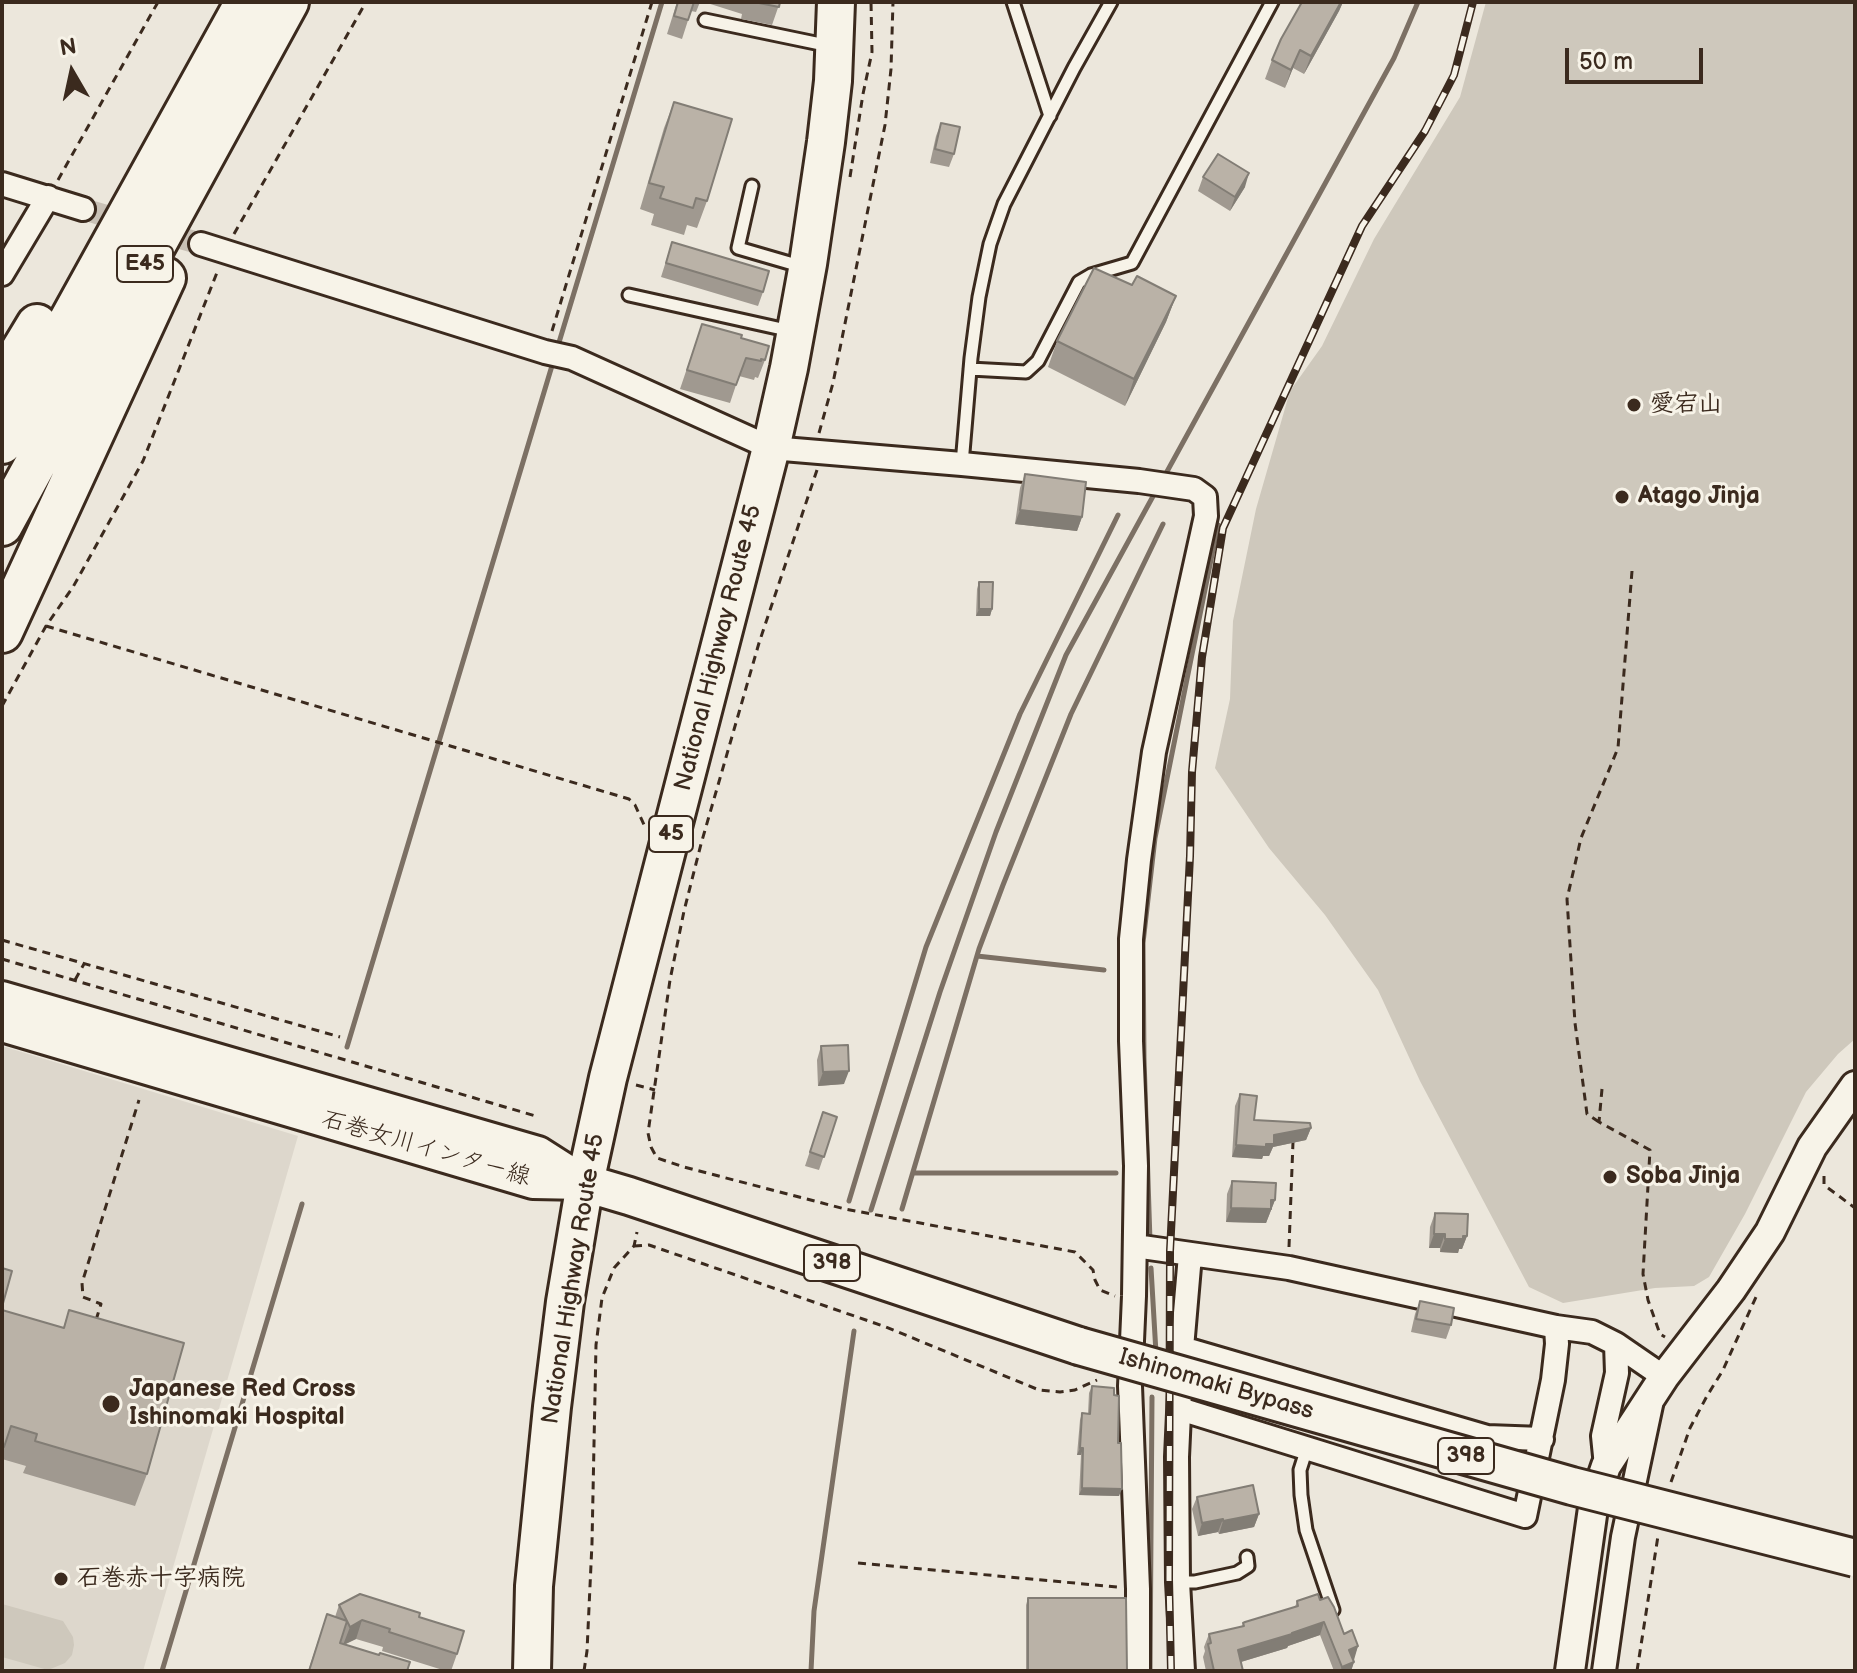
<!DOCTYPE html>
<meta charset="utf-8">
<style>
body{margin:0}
#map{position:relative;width:1857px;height:1673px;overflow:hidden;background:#ece7dc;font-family:"Balsamiq Sans",sans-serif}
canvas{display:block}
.frame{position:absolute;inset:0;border:4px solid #3b2a1e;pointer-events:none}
.north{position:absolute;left:32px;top:32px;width:80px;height:80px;-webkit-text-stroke:6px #f7f3e8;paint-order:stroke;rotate:351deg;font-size:22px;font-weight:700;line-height:32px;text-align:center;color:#3b2a1e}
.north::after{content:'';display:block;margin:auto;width:28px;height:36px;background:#3b2a1e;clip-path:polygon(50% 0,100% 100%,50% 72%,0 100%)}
.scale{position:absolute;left:1565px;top:48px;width:138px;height:36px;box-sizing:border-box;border:4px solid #3b2a1e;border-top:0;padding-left:10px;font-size:24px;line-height:28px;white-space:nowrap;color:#3b2a1e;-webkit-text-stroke:6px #f7f3e8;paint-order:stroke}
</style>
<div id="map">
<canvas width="1857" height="1673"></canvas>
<div class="frame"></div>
<div class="north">N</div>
<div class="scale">50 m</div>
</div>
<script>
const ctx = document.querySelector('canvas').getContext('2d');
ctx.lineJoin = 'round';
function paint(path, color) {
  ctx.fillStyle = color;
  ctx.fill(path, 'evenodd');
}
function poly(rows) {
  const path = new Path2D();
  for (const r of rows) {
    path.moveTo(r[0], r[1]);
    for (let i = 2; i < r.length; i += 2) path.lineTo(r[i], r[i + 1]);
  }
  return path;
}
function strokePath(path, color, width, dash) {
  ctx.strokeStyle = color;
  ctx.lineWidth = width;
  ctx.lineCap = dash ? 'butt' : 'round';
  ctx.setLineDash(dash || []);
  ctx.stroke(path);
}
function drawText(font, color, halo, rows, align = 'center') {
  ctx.font = font + ' "Balsamiq Sans","Klee One",sans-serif';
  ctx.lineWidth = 6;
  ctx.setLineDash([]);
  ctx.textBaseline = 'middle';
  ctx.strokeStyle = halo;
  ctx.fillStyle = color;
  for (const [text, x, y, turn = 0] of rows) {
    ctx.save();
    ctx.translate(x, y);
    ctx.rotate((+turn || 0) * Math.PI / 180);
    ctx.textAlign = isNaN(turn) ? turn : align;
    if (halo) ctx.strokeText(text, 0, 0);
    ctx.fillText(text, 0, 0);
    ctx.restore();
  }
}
paint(poly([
 [2,1046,298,1136,143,1671,2,1671]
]), '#ddd7cc');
paint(poly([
 [1486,2,1855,2,1855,1039,1838,1054,1806,1092,1745,1214,1709,1277,1694,1286,1655,1288,1563,1303,1529,1287,1420,1081,1378,990,1325,915,1269,848,1215,768,1230,699,1233,621,1256,509,1290,391,1322,346,1374,239,1460,97],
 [2,1604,63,1621,73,1637,74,1645,72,1655,65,1663,48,1670,2,1657]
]), '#cec8bc');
strokePath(poly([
 [557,349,662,2],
 [1164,477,1394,58,1418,2],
 [977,956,1104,970],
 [347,1047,554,359],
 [913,1173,1116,1173],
 [849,1201,926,947,1020,714,1118,515],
 [902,1209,979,949,1003,885,1071,714,1163,524],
 [871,1210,940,992,996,832,1066,655,1157,489],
 [1150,1241,1144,1058,1143,943,1155,838,1218,525],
 [1151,1268,1156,1353],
 [162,1671,302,1204],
 [811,1671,814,1611,854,1331],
 [1150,1671,1152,1397]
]), '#7c7064', 5);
strokePath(poly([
 [83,209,201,244]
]), '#c9c1b6', 22, [22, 11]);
const service = poly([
 [1013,2,1050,116],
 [705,20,830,46],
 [752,186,738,248,793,264,803,264],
 [629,295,791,331],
 [970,369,1026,372,1038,361,1079,282,1091,275,1132,263,1272,2],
 [962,464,971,358,979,297,990,244,1004,204,1074,68,1111,2],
 [1307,1448,1300,1470,1301,1495,1306,1530,1333,1610],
 [1178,1582,1195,1582,1237,1573,1248,1566,1247,1557]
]);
const minor = poly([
 [2,184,83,209],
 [201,244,545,352,572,358,771,448,962,464,1139,481,1194,489,1205,497,1206,516,1154,752,1139,860,1131,939,1131,1041,1136,1166,1134,1296,1130,1386,1138,1589,1138,1671],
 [2,274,48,197],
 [1135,1246,1289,1268,1556,1327,1592,1332,1616,1344,1617,1373,1603,1436,1606,1466],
 [1616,1344,1664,1377],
 [1182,1348,1487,1437,1542,1439],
 [1180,1409,1525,1516,1553,1380,1557,1344,1556,1327],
 [1183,1671,1178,1582,1177,1457,1182,1348,1190,1255],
 [1604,1671,1623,1537,1651,1405]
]);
const tertiary = poly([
 [1570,1671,1594,1501,1606,1466,1664,1377,1731,1290,1770,1232,1812,1147,1855,1086]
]);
const secondary = poly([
 [2,998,538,1153,585,1183],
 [2,1025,533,1182,585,1183]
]);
const trunk = poly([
 [585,1183,629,1196,1079,1346],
 [532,1671,534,1586,552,1407,565,1302,585,1183,608,1078,771,448,789,368,808,264,826,142,833,81,836,2]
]);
const motorway = poly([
 [2,383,37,325],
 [2,443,246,2],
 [2,525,288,2],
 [2,632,165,278]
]);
strokePath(service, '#3b2a1e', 17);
strokePath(minor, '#3b2a1e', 28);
strokePath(tertiary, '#3b2a1e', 34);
strokePath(secondary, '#3b2a1e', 38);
strokePath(trunk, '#3b2a1e', 42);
strokePath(motorway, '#3b2a1e', 46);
strokePath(poly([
 [850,177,863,94,872,52,871,2],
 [58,180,158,2],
 [234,234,366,2],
 [552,331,652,2],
 [819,433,833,383,885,125,891,69,893,2],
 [817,470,759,643,701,844,684,911,670,980,648,1133,651,1147,657,1158,684,1167,845,1209,1075,1252,1093,1270,1095,1280,1100,1290,1115,1296],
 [46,626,629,799,635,805,645,827],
 [2,706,46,626,73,587,143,461,218,270],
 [2,940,340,1037],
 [2,959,539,1117],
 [75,980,84,964],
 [636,1085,655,1090],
 [1602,1089,1599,1122,1650,1150,1643,1274,1648,1300,1660,1334,1665,1337],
 [1599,1122,1587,1114,1575,1023,1567,899,1581,838,1618,748,1632,571],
 [1824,1176,1824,1185,1855,1208],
 [634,1246,649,1245,886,1327,1039,1390,1060,1392,1075,1390,1097,1380],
 [1289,1247,1293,1142],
 [96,1320,101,1304,83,1297,82,1283,139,1100],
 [1671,1482,1690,1428,1707,1396,1723,1370,1756,1297],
 [858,1563,1117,1587],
 [584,1671,587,1651,592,1543,596,1345,602,1298,614,1268,634,1246,637,1232],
 [1637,1671,1658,1536]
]), '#3b2a1e', 3, [8, 6]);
strokePath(service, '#f7f3e8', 11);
strokePath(minor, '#f7f3e8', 22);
strokePath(tertiary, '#f7f3e8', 28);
strokePath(secondary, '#f7f3e8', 32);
strokePath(trunk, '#f7f3e8', 36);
strokePath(motorway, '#f7f3e8', 40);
const rail = poly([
 [1171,1671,1169,1579,1170,1251,1190,856,1192,772,1202,657,1223,528,1362,226,1425,131,1454,75,1473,2]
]);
strokePath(rail, '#3b2a1e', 8);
strokePath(rail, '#f7f3e8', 5, [15]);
const trunkBridge = poly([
 [1079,1346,1572,1486,1855,1558]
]);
strokePath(trunkBridge, '#3b2a1e', 42, []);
strokePath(trunkBridge, '#f7f3e8', 36);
paint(poly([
 [677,2,700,2,696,12,691,11,682,39,667,34],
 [704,2,780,2,772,25,741,19,742,14],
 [1302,2,1343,2,1339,11,1304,74,1293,68,1285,88,1265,79,1272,60],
 [674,102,707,201,697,228,687,225,684,235,651,225,654,214,640,209,664,128],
 [941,123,954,154,949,167,930,163,936,136],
 [1203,177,1245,187,1230,211,1198,191],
 [672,242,763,292,758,306,661,277],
 [1176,296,1166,322,1125,406,1048,367,1057,341],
 [702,324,741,338,765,360,758,378,755,377,754,380,739,376,730,403,680,389],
 [1025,474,1082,517,1077,531,1015,524,1020,488],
 [979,582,992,609,990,616,976,616,977,589],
 [821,1046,844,1084,818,1086,817,1060],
 [1240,1094,1254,1120,1311,1128,1306,1140,1273,1147,1269,1156,1263,1156,1262,1159,1232,1157,1235,1106],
 [823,1112,837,1117,819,1170,805,1166],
 [1232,1181,1275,1200,1266,1223,1226,1222,1227,1194],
 [1435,1213,1467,1236,1462,1249,1459,1249,1458,1253,1440,1252,1440,1248,1429,1248,1430,1227],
 [1420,1301,1451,1325,1446,1339,1411,1332,1415,1314],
 [2,1310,63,1328,69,1310,147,1474,135,1506,23,1473,26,1466,2,1459],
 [1092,1386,1114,1395,1118,1443,1119,1496,1079,1495,1081,1455,1077,1455,1080,1420,1082,1413,1088,1414,1089,1393],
 [1197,1497,1259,1514,1254,1527,1219,1534,1218,1532,1198,1536,1192,1509],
 [1028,1598,1127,1671,1026,1671,1026,1605],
 [1320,1600,1344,1634,1358,1646,1353,1660,1354,1662,1351,1671,1334,1671,1320,1635,1288,1646,1287,1648,1241,1662,1243,1671,1206,1671,1203,1657,1205,1651,1204,1647,1209,1634,1242,1627,1243,1623,1295,1607,1297,1601],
 [339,1605,419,1617,457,1654,451,1671,446,1671,382,1651,383,1647,356,1639,344,1645,407,1671,308,1671,327,1614,335,1617]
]), '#a09990');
paint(poly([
 [1341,2,1343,2,1339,11,1304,74,1311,56],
 [1300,50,1293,68,1285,88,1291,70],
 [1249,173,1245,187,1230,211,1235,197],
 [1176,296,1166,322,1125,406,1134,379],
 [1020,510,1082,517,1077,531,1015,524],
 [979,609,992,609,990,616,976,616],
 [849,1071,844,1084,818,1086,823,1072],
 [1311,1128,1306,1140,1273,1147,1269,1156,1263,1156,1262,1159,1232,1157,1236,1145,1266,1144,1274,1135],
 [1271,1200,1275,1200,1266,1223,1226,1222,1231,1208],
 [1434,1234,1445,1234,1440,1248,1429,1248],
 [1463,1236,1467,1236,1462,1249,1459,1249,1458,1253,1440,1252,1445,1239],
 [1080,1448,1083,1448,1081,1455,1077,1455],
 [1082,1488,1122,1489,1119,1496,1079,1495],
 [1259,1514,1254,1527,1219,1534,1223,1521],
 [1223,1519,1218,1532,1198,1536,1202,1523],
 [362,1620,356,1639,343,1645,350,1627],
 [1324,1622,1320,1635,1288,1646,1287,1648,1234,1664,1238,1650],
 [1358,1646,1354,1660,1345,1663,1349,1650],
 [1354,1662,1351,1671,1340,1671,1342,1667]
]), '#827d75');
const building = poly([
 [678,2,694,2,688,20,674,16,678,2],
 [754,2,780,2,779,7,754,2],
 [1302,2,1341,2,1311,56,1300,50,1291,70,1272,60,1281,39,1302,2],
 [674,102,732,119,707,201,696,198,693,208,660,198,664,187,649,183,674,102],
 [941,123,960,127,954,154,935,149,941,123],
 [1218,154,1249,173,1235,197,1203,177,1218,154],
 [672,242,769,271,763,292,666,263,672,242],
 [1094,268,1132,285,1137,276,1176,296,1134,379,1057,341,1094,268],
 [702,324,742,335,741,338,769,346,765,360,761,359,761,361,746,358,736,385,687,370,702,324],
 [1025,474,1086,482,1082,517,1020,510,1025,474],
 [979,582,993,582,992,609,979,609,979,582],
 [848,1045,849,1071,823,1072,821,1046,848,1045],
 [1240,1094,1257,1096,1254,1120,1310,1123,1311,1128,1274,1135,1274,1144,1266,1144,1266,1147,1236,1145,1240,1094],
 [823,1112,837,1117,824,1157,810,1152,823,1112],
 [1232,1181,1276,1183,1275,1200,1271,1200,1271,1209,1231,1208,1232,1181],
 [1435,1213,1468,1214,1467,1236,1463,1236,1463,1239,1445,1239,1445,1234,1434,1234,1435,1213],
 [2,1268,12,1271,2,1307,2,1268],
 [1420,1301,1454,1308,1451,1325,1416,1319,1420,1301],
 [2,1310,64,1328,69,1310,184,1343,147,1474,35,1441,37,1434,11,1426,4,1447,2,1447,2,1310],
 [1092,1386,1114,1388,1114,1395,1119,1396,1118,1443,1121,1443,1122,1489,1082,1488,1083,1448,1080,1448,1082,1413,1090,1414,1092,1386],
 [1253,1485,1259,1514,1223,1521,1223,1519,1202,1523,1197,1497,1253,1485],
 [360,1594,420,1613,419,1617,464,1631,457,1654,389,1632,390,1629,362,1620,350,1627,339,1605,360,1594],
 [1318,1594,1320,1600,1328,1597,1334,1607,1344,1634,1352,1630,1358,1646,1349,1650,1354,1662,1342,1667,1324,1622,1292,1633,1292,1634,1238,1650,1243,1671,1214,1671,1208,1644,1211,1643,1209,1634,1244,1626,1243,1623,1245,1622,1298,1606,1297,1601,1318,1594],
 [1028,1598,1126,1598,1127,1671,1028,1671,1028,1598],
 [327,1614,347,1621,340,1643,379,1655,380,1653,410,1662,407,1671,309,1671,327,1614]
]);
paint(building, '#bab2a7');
strokePath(building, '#827d75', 2);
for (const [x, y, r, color] of [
 [1634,405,8,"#3b2a1e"],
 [1622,497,8,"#3b2a1e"],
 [1610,1177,8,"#3b2a1e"],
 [111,1404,10,"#3b2a1e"],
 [61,1579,8,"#3b2a1e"]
]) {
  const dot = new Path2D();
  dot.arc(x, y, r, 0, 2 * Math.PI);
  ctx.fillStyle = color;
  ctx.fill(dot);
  strokePath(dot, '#f7f3e8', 3);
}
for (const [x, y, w] of [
 [145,264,56],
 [671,834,44],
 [832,1263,56],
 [1466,1456,56]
]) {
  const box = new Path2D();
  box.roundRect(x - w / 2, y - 18, w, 36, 6);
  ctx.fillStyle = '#f7f3e8';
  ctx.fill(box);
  strokePath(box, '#3b2a1e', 2);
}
drawText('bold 22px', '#3b2a1e', null, [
 ["E45",145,264],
 ["45",671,834],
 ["398",832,1263],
 ["398",1466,1456]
]);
drawText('bold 24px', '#3b2a1e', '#f7f3e8', [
 ["愛宕山",1650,405],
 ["Atago Jinja",1638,497],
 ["Soba Jinja",1626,1177],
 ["Japanese Red Cross",129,1390],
 ["Ishinomaki Hospital",129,1418],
 ["石巻赤十字病院",77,1579]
], 'left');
drawText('24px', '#3b2a1e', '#f7f3e8', [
 ["National Highway Route 45",719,648,-76],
 ["石巻女川インター線",426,1149,16],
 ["National Highway Route 45",574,1279,-81],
 ["Ishinomaki Bypass",1216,1385,16]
]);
</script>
